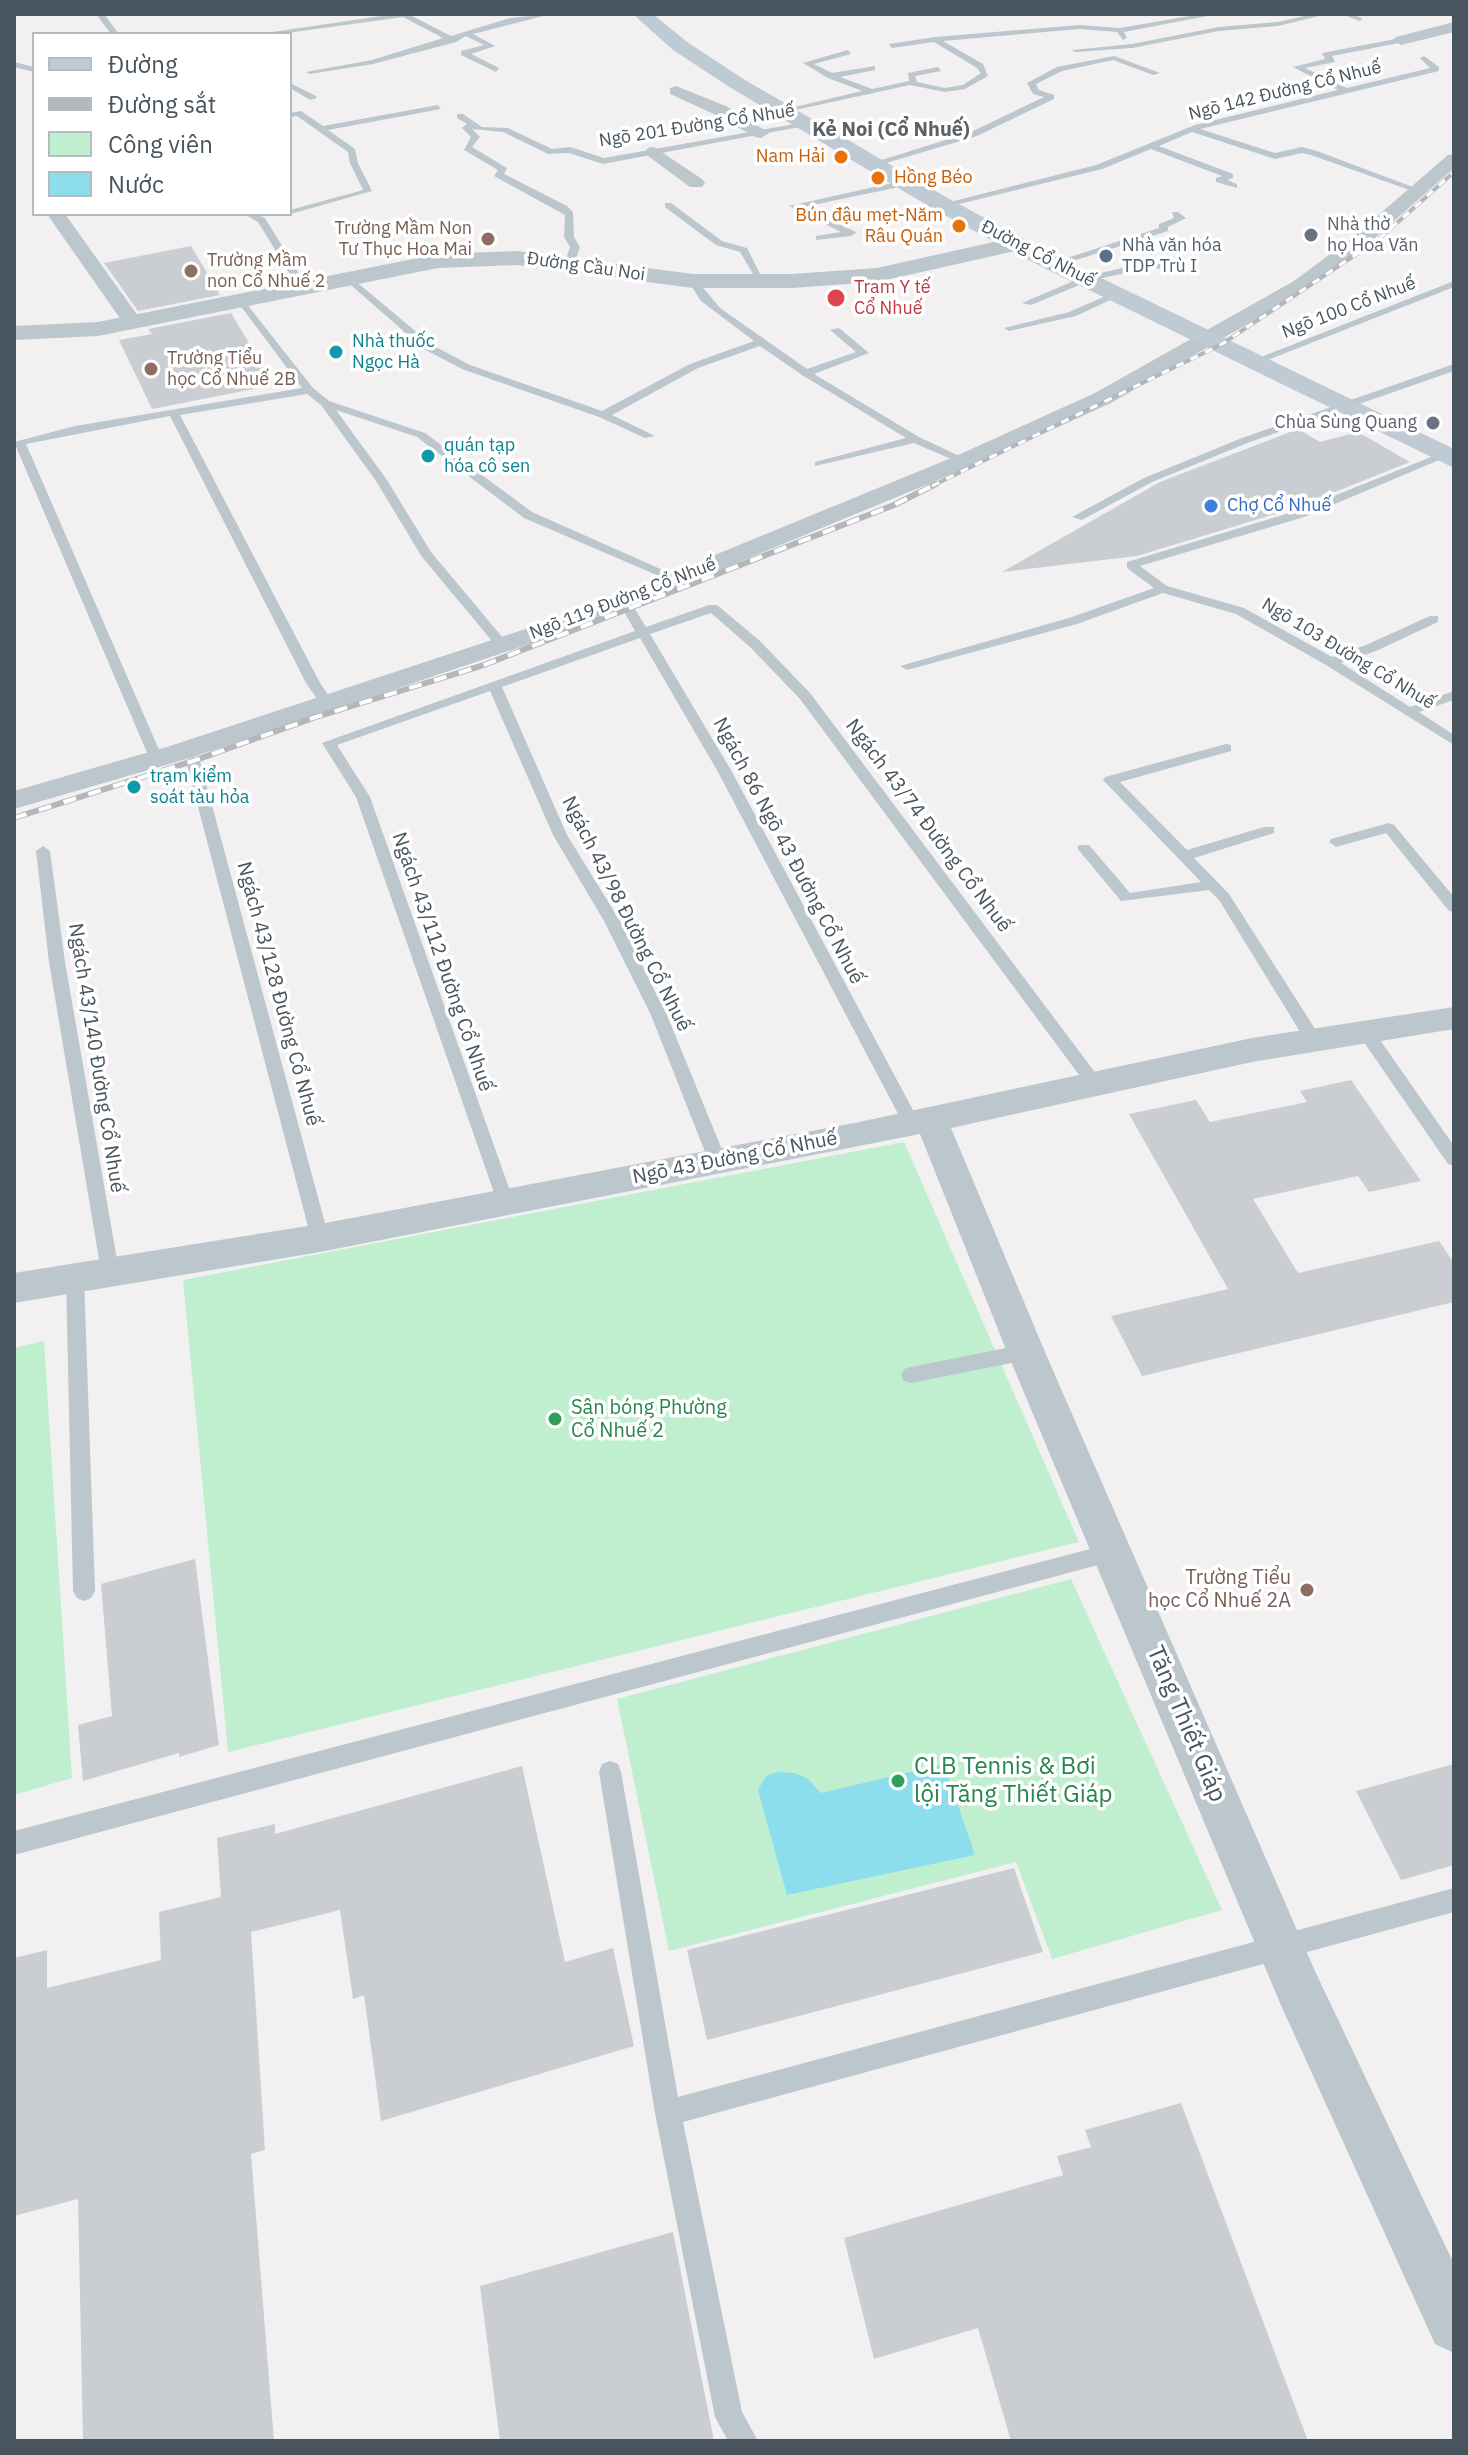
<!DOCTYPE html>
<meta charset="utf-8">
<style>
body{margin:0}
#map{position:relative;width:1468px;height:2455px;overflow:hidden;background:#f3f0f1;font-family:"IBM Plex Sans",sans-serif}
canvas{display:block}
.frame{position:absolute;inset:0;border:16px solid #48555e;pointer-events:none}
.legend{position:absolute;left:32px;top:32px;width:260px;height:184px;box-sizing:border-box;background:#fff;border:2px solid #b6bbbf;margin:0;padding:10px 14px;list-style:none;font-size:24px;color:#48555e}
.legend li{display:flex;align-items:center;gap:16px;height:40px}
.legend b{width:40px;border:2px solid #b6bbbf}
</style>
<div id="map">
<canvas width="1468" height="2455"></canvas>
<div class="frame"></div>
<ul class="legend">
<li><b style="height:10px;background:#becad4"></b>Đường</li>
<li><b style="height:10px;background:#b3b6bb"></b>Đường sắt</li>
<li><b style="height:22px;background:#c0efcf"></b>Công viên</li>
<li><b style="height:22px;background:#8ddeec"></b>Nước</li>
</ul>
</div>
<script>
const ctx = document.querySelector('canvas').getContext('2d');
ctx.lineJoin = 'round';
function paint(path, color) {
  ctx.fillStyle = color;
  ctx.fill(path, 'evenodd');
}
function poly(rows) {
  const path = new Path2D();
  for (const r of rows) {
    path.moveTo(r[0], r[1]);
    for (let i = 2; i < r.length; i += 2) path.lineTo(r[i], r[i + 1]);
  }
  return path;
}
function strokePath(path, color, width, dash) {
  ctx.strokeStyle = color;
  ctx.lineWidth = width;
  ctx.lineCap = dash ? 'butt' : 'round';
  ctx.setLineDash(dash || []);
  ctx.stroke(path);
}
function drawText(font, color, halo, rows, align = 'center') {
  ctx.font = font + ' "IBM Plex Sans",sans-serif';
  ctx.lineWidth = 7;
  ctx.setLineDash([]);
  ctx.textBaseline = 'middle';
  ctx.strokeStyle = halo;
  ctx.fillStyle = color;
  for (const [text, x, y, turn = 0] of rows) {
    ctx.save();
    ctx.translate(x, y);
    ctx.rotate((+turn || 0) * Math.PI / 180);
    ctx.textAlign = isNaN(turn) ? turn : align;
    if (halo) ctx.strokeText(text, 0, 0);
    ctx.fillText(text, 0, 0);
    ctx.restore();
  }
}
paint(poly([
 [904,1142,1079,1542,228,1752,183,1280],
 [44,1341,72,1778,14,1795,14,1348],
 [1071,1579,1222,1910,1052,1959,1016,1862,669,1951,617,1699]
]), '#c0efcf');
paint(poly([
 [944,1764,975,1855,787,1895,758,1790,766,1776,777,1772,794,1773,808,1779,821,1793]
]), '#8ddeec');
paint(poly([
 [191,246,220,295,138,311,104,263],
 [231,313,274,385,152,409,119,340,152,334,148,329],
 [1298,429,1320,442,1358,432,1410,462,1295,508,1137,556,1002,572,1160,482],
 [1351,1080,1421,1181,1369,1192,1358,1176,1253,1199,1298,1273,1439,1241,1454,1263,1454,1302,1142,1376,1111,1316,1228,1289,1129,1114,1196,1100,1210,1122,1307,1102,1300,1091],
 [195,1559,219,1745,179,1757,179,1753,83,1781,78,1725,112,1716,101,1584],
 [1454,1764,1454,1865,1401,1880,1356,1791],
 [522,1766,565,1962,613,1948,634,2046,381,2121,364,1995,353,1999,340,1910,251,1932,265,2150,251,2154,274,2441,83,2441,78,2199,14,2216,14,1958,47,1950,47,1988,161,1960,159,1912,221,1897,217,1838,275,1824,275,1834],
 [1014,1868,1043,1952,707,2040,687,1950],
 [1181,2103,1308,2441,1011,2441,978,2328,874,2359,844,2238,1063,2175,1057,2156,1091,2147,1085,2130],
 [673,2232,714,2441,500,2441,480,2286]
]), '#caced3');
paint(poly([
 [96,14,104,14,119,34,111,34,96,14],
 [395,14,408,14,451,36,510,18,551,14,473,34,495,46,471,54,499,68,496,72,461,55,461,51,484,45,466,36,456,42,373,64,310,74,306,72,372,60,443,38,403,17,280,34,259,34,395,14],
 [1201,14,1218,14,1124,32,1127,38,1123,40,1117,32,1079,29,943,41,983,64,988,76,965,89,945,92,910,85,786,112,782,110,862,91,828,78,803,63,848,50,851,54,814,64,832,73,875,66,875,70,840,77,872,89,909,81,908,73,938,67,941,71,915,76,917,82,945,88,963,85,981,73,977,68,934,42,892,48,889,44,935,37,1079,25,1120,28,1201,14],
 [1313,14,1327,14,1278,26,1219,31,1132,48,1076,52,1072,50,1132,44,1219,27,1278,22,1313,14],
 [1342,14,1353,14,1363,19,1359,21,1342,14],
 [1401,38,1404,42,1332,56,1335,62,1305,68,1347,88,1430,68,1420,58,1424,56,1439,67,1439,71,1200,129,1275,153,1302,147,1317,151,1418,189,1418,193,1311,155,1302,153,1275,159,1192,132,1159,146,1233,174,1233,178,1227,180,1237,184,1237,188,1216,182,1216,178,1222,176,1151,149,1102,169,943,208,938,205,1096,165,1195,125,1338,90,1293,67,1325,59,1322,53,1401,38],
 [1114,56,1160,73,1153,75,1113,60,1062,71,1036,84,1039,90,1054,95,1054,99,977,136,876,166,869,164,971,132,1044,97,1033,94,1027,83,1057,67,1114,56],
 [14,62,34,67,34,72,14,67,14,62],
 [290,83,316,96,317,98,310,100,290,88,290,83],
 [438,105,441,109,328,130,355,149,358,163,372,191,287,215,290,210,363,190,350,163,348,152,297,116,290,117,290,113,301,111,323,126,438,105],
 [457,114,463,114,482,127,508,128,552,149,570,147,604,158,806,122,810,125,603,164,569,153,548,154,503,132,472,129,480,137,472,147,507,168,504,174,567,206,573,212,574,237,580,247,575,262,570,265,565,262,570,247,564,237,565,215,494,176,498,170,464,150,471,137,462,128,467,124,457,118,457,114],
 [906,180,909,185,803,207,854,231,856,233,851,236,816,240,816,236,841,232,789,206,906,180],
 [665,203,671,203,722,241,747,248,765,284,759,284,740,252,716,245,665,207,665,203],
 [1172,212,1178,212,1186,218,1168,227,1168,231,1057,266,1049,264,1159,228,1159,224,1174,218,1172,212],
 [244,214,256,214,265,218,307,287,305,289,299,289,258,222,244,214],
 [1153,261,1168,267,1163,270,1153,267,1089,281,1031,305,1022,303,1083,277,1153,261],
 [347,274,432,345,470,365,602,411,690,364,754,341,701,301,688,281,696,279,720,308,807,369,856,352,830,330,839,328,869,353,814,374,919,437,970,461,960,463,914,443,815,466,815,462,906,438,802,375,760,346,698,368,612,415,655,436,645,438,599,417,462,369,424,349,344,279,344,275,347,274],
 [1454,281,1454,287,1260,363,1251,361,1454,281],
 [1115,292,1123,294,1076,316,1009,331,1004,328,1069,312,1115,292],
 [242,298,313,388,329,401,425,433,532,512,683,579,673,582,524,518,417,437,336,410,387,480,431,552,508,644,497,647,422,557,376,481,321,405,307,394,180,415,320,683,334,703,327,707,322,706,306,683,170,416,26,444,163,759,156,763,151,762,14,442,75,426,302,388,237,301,242,298],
 [1454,364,1454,371,1250,442,1152,482,1082,520,1072,517,1144,478,1242,438,1454,364],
 [1441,453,1451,455,1304,517,1140,566,1167,586,1244,608,1332,657,1366,645,1430,616,1438,616,1438,622,1376,651,1341,663,1410,707,1454,691,1454,700,1419,712,1454,735,1454,745,1326,665,1236,614,1163,593,1077,624,907,670,900,666,1069,618,1154,588,1127,568,1127,562,1296,511,1441,453],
 [620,598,628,598,646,627,709,605,717,605,760,641,810,693,1100,1079,1102,1083,1100,1087,1088,1087,800,699,750,647,711,613,650,634,732,772,920,1123,917,1127,905,1127,718,772,640,638,502,687,567,835,620,921,667,1015,727,1162,724,1167,718,1169,709,1162,651,1015,604,921,553,835,490,691,337,745,370,797,514,1202,511,1207,499,1207,356,797,322,743,635,631,618,601,620,598],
 [1226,744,1231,745,1231,751,1120,782,1187,850,1264,827,1274,827,1274,833,1194,858,1229,894,1319,1035,1321,1039,1319,1043,1307,1043,1219,900,1209,890,1121,901,1077,848,1079,845,1089,845,1130,893,1201,882,1103,780,1105,777,1226,744],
 [193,757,200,761,329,1238,326,1243,320,1245,314,1243,311,1238,186,761,193,757],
 [1389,823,1394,825,1454,897,1454,912,1449,911,1386,833,1336,847,1329,842,1331,839,1389,823],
 [43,846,50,851,65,962,119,1271,116,1276,110,1278,104,1276,101,1271,49,962,36,851,43,846],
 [1365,1025,1371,1027,1454,1146,1454,1166,1448,1164,1359,1035,1357,1031,1359,1027,1365,1025],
 [75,1270,82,1272,84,1277,95,1591,91,1598,84,1601,77,1598,73,1591,66,1277,68,1272,75,1270],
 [1026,1344,1033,1346,1036,1352,1033,1358,1026,1360,911,1383,904,1381,901,1375,904,1369,911,1367,1026,1344],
 [1113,1543,1120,1545,1123,1552,1120,1559,1113,1561,14,1855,14,1831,1113,1543],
 [610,1761,618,1764,621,1772,678,2097,1454,1888,1454,1912,683,2122,742,2412,758,2441,728,2441,715,2417,655,2113,599,1772,602,1764,610,1761]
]), '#bcc6cd');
paint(poly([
 [1454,22,1454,32,1401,45,1393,40,1396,37,1454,22],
 [676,86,728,107,769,133,761,138,755,137,716,115,670,94,670,88,676,86],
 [654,147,702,179,705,183,702,187,690,187,648,156,645,152,648,148,654,147],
 [1454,154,1454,168,1367,245,1308,289,1111,403,972,466,589,624,190,758,14,809,14,791,170,746,571,614,956,456,1095,393,1294,281,1353,237,1448,155,1454,154],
 [47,214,65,214,143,323,140,327,126,327,47,214],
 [1454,1007,1454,1029,1252,1062,951,1128,1045,1352,1314,1969,1454,2264,1454,2353,1435,2344,1280,2003,1007,1352,920,1134,320,1252,14,1303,14,1273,320,1224,859,1122,1252,1038,1454,1007]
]), '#bcc6cd');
paint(poly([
 [1016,237,1024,239,1028,244,1024,249,877,282,792,288,693,288,517,265,438,268,98,336,14,340,14,326,98,322,438,254,517,251,693,274,792,274,877,268,1016,237]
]), '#bcc6cd');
paint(poly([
 [633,14,653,14,687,42,745,80,951,200,1062,259,1454,449,1454,468,1046,269,935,210,731,88,673,50,633,14]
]), '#becad4');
const railFar1 = poly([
 [932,486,1222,344,1379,239,1454,172]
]);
const rail = poly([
 [14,818,193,761,313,718,484,665,894,505,936,484]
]);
strokePath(railFar1, '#b3b6bb', 4);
strokePath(rail, '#b3b6bb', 6);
strokePath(railFar1, '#fff', 3, [8]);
strokePath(rail, '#fff', 4, [13]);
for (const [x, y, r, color] of [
 [841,157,8,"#e8710a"],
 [878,178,8,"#e8710a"],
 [959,226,8,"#e8710a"],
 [1311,235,8,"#6b7280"],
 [488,239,8,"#8d6e63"],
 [1106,256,8,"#5c6f8a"],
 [191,271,8,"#8d6e63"],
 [836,298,10,"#e0444e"],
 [336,352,8,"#0f9aa8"],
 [151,369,8,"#8d6e63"],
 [1433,423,8,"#6b7280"],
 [428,456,8,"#0f9aa8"],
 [1211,506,8,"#3f7fe0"],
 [134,787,8,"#0f9aa8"],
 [555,1419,8,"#2e9e5b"],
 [1307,1590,8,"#8d6e63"],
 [898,1781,8,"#2e9e5b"]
]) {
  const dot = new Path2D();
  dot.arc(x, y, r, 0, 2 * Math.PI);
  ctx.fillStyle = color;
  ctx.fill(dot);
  strokePath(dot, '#fff', 3);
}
drawText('18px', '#48555e', '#fff', [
 ["Ngõ 142 Đường Cổ Nhuế",1285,91,-14],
 ["Ngõ 201 Đường Cổ Nhuế",697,126,-9],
 ["Đường Cổ Nhuế",1038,254,27],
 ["Đường Cầu Noi",586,267,8],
 ["Ngõ 100 Cổ Nhuế",1349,308,-21],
 ["Ngõ 119 Đường Cổ Nhuế",623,599,-21],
 ["Ngõ 103 Đường Cổ Nhuế",1348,654,31]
]);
drawText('18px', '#c56008', '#fff', [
 ["Nam Hải",825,157],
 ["Hồng Béo",894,178,"left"],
 ["Bún đậu mẹt-Năm",943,216],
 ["Râu Quán",943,237]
], 'right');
drawText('18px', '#5b616d', '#fff', [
 ["Nhà thờ",1327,225],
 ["họ Hoa Văn",1327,246],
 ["Chùa Sùng Quang",1417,423,"right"]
], 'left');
drawText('18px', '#785e54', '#fff', [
 ["Trường Mầm Non",472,229,"right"],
 ["Tư Thục Hoa Mai",472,250,"right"],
 ["Trường Mầm",207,261],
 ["non Cổ Nhuế 2",207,282],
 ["Trường Tiểu",167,359],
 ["học Cổ Nhuế 2B",167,380]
], 'left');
drawText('18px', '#4e5e75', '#fff', [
 ["Nhà văn hóa",1122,246],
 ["TDP Trù I",1122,267]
], 'left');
drawText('18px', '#be3a42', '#fff', [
 ["Trạm Y tế",854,288],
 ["Cổ Nhuế",854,309]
], 'left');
drawText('18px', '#0d838f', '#fff', [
 ["Nhà thuốc",352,342],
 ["Ngọc Hà",352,363],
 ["quán tạp",444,446],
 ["hóa cô sen",444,467],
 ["trạm kiểm",150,777],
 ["soát tàu hỏa",150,798]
], 'left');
drawText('18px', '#366cbe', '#fff', [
 ["Chợ Cổ Nhuế",1227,506]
], 'left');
drawText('bold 20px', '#5d6165', '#fff', [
 ["Kẻ Noi (Cổ Nhuế)",891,130]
]);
drawText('20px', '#48555e', '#fff', [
 ["Ngách 43/74 Đường Cổ Nhuế",928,826,53],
 ["Ngách 86 Ngõ 43 Đường Cổ Nhuế",788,851,62],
 ["Ngách 43/98 Đường Cổ Nhuế",626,914,63],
 ["Ngách 43/112 Đường Cổ Nhuế",442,962,71],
 ["Ngách 43/128 Đường Cổ Nhuế",278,994,75],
 ["Ngách 43/140 Đường Cổ Nhuế",96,1058,81],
 ["Ngõ 43 Đường Cổ Nhuế",735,1158,-11]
]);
drawText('20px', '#27864d', '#fff', [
 ["Sân bóng Phường",571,1408],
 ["Cổ Nhuế 2",571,1431]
], 'left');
drawText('20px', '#785e54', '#fff', [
 ["Trường Tiểu",1291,1578],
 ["học Cổ Nhuế 2A",1291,1601]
], 'right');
drawText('24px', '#48555e', '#fff', [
 ["Tăng Thiết Giáp",1186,1724,67]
]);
drawText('24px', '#27864d', '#fff', [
 ["CLB Tennis & Bơi",914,1767],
 ["lội Tăng Thiết Giáp",914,1795]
], 'left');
</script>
